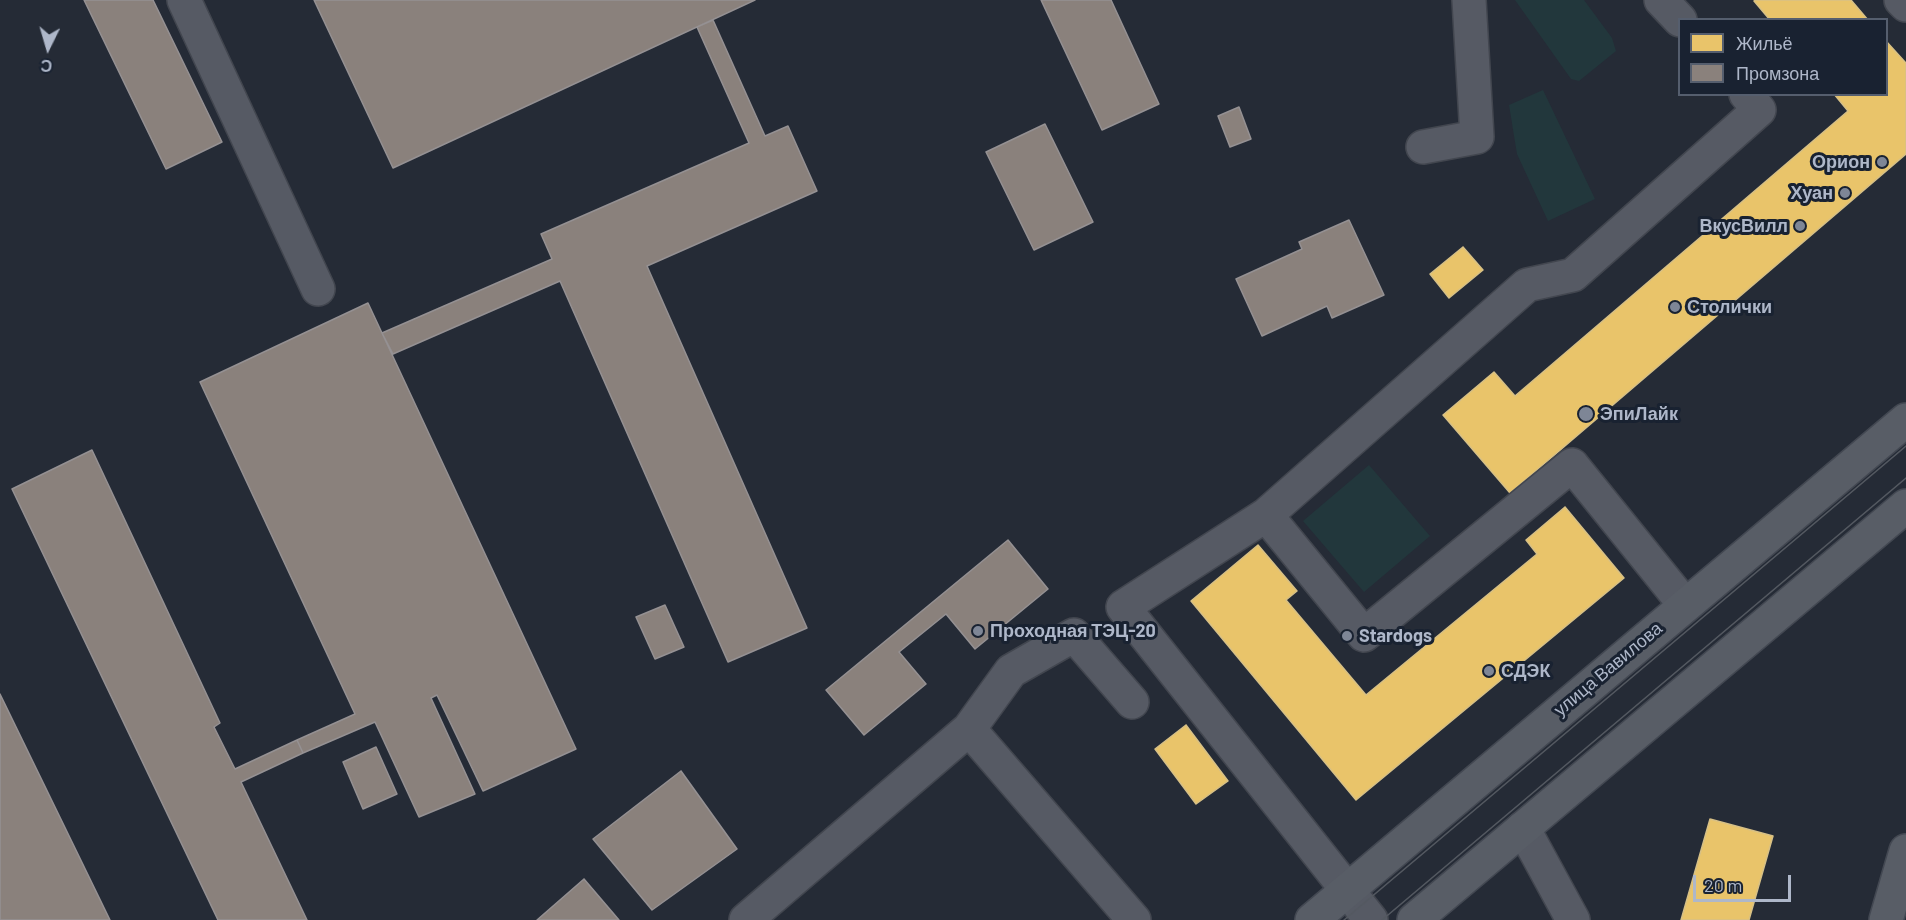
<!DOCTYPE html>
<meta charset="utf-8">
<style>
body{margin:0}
#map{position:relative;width:1906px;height:920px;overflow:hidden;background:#252b36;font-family:Barlow,sans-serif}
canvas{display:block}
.legend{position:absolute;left:1678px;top:18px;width:210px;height:78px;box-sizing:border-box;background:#192231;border:2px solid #555e6e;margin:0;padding:8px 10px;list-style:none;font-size:18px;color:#aeb7c9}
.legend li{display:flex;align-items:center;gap:12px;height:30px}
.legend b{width:30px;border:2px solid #555e6e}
.north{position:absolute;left:18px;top:18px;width:60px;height:60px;-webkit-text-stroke:4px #192231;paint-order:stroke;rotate:185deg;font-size:16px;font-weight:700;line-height:24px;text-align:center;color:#aeb7c9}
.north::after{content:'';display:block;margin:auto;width:21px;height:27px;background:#aeb7c9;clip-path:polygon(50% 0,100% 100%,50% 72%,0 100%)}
.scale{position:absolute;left:1693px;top:875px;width:98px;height:27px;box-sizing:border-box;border:3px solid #aeb7c9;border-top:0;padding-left:8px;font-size:18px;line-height:21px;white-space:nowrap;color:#aeb7c9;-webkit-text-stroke:4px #192231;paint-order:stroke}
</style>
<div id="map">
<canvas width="1906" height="920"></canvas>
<ul class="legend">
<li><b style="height:16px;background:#e9c46a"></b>Жильё</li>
<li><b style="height:16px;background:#8a817c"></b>Промзона</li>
</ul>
<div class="north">С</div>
<div class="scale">20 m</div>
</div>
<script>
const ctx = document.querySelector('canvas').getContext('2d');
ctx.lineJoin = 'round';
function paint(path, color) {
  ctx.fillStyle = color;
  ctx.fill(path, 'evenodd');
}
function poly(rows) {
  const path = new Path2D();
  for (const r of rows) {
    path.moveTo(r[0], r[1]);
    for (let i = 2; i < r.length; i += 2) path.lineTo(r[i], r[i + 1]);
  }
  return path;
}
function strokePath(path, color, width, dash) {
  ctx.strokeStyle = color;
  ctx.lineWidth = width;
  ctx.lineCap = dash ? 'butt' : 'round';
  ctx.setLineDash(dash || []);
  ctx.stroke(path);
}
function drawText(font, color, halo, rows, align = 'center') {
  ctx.font = font + ' Barlow,sans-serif';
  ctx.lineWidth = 6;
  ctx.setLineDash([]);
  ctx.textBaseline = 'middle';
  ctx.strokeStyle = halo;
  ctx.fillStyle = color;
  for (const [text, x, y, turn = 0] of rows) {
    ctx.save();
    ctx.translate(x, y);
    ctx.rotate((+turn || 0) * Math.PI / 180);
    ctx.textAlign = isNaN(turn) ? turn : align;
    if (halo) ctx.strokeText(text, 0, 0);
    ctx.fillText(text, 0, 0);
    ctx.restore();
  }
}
paint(poly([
 [1515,0,1584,0,1612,38,1616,51,1579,81,1571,79],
 [1543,90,1595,199,1548,221,1517,154,1509,105],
 [1369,465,1430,536,1364,592,1303,521]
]), '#22373c');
const homes = poly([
 [1755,0,1851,0,1868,20,1770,20,1754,1,1755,0],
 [1886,41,1906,63,1906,154,1510,493,1443,415,1494,372,1515,396,1848,111,1834,94,1886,94,1886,41],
 [1463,247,1483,270,1449,298,1430,274,1463,247],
 [1565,507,1624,578,1356,800,1191,601,1258,545,1297,591,1286,600,1366,695,1537,554,1526,540,1565,507],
 [1186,725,1228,781,1196,804,1155,749,1186,725],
 [1710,819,1773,836,1749,920,1681,920,1710,819]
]);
paint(homes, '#e9c46a');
strokePath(homes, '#d7c086', 1.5);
const industry = poly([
 [84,0,153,0,222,142,166,169,84,0],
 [314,0,755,0,393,168,314,0],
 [1041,0,1111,0,1159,104,1102,130,1041,0],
 [713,20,765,136,788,126,817,191,647,266,807,628,728,662,560,281,393,354,382,333,552,259,541,234,749,143,697,27,713,20],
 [1239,107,1251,139,1230,147,1218,116,1239,107],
 [1045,124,1093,222,1034,250,986,152,1045,124],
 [1349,220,1384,295,1332,318,1327,306,1262,336,1236,279,1302,249,1299,242,1349,220],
 [368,303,576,749,483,791,437,695,431,698,475,794,419,817,375,722,303,753,297,740,355,714,200,382,368,303],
 [92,450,220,723,214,727,235,769,297,740,303,753,241,782,307,920,218,920,12,489,92,450],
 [1008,540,1048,589,975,649,946,614,899,652,926,684,864,735,826,690,1008,540],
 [665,605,684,647,655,659,636,617,665,605],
 [0,694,110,920,0,920,0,694],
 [376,747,397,794,363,809,343,762,376,747],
 [681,771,737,849,652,910,593,839,681,771],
 [584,879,619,920,537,920,584,879]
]);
paint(industry, '#8a817c');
strokePath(industry, '#959193', 1.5);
const minor = poly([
 [184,0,318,289],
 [1661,0,1680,20],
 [1901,0,1906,5],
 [1423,147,1477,137,1469,0],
 [1266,515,1527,285,1573,275,1759,110,1746,94],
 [969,729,1011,671,1074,635,1132,702],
 [1523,828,1573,920],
 [746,920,969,729,1134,920],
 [1371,920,1123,607,1266,515,1364,635,1572,465,1685,605]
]);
const major = poly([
 [1312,920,1906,420],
 [1414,920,1906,506],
 [1886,920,1906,851]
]);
strokePath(minor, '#42464f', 36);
strokePath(major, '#434852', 36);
strokePath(minor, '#565a64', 33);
strokePath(major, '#585d66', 33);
strokePath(poly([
 [1344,920,1906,446],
 [1382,920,1906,478]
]), '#545961', 1.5);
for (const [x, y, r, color] of [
 [1882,162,6,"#7e8696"],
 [1845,193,6,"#7e8696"],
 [1800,226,6,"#7e8696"],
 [1675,307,6,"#7e8696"],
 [1586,414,8,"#7e8696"],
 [978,631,6,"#7e8696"],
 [1347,636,6,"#7e8696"],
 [1489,671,6,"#7e8696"]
]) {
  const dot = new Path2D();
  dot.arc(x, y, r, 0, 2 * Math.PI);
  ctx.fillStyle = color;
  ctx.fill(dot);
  strokePath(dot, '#192231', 2);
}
drawText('bold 18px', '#aeb7c9', '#192231', [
 ["Орион",1870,162,"right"],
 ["Хуан",1833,193,"right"],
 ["ВкусВилл",1788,226,"right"],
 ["Столички",1687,307],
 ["ЭпиЛайк",1600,414],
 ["Проходная ТЭЦ-20",990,631],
 ["Stardogs",1359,636],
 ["СДЭК",1501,671]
], 'left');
drawText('18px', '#aeb7c9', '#192231', [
 ["улица Вавилова",1608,669,-40]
]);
</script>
